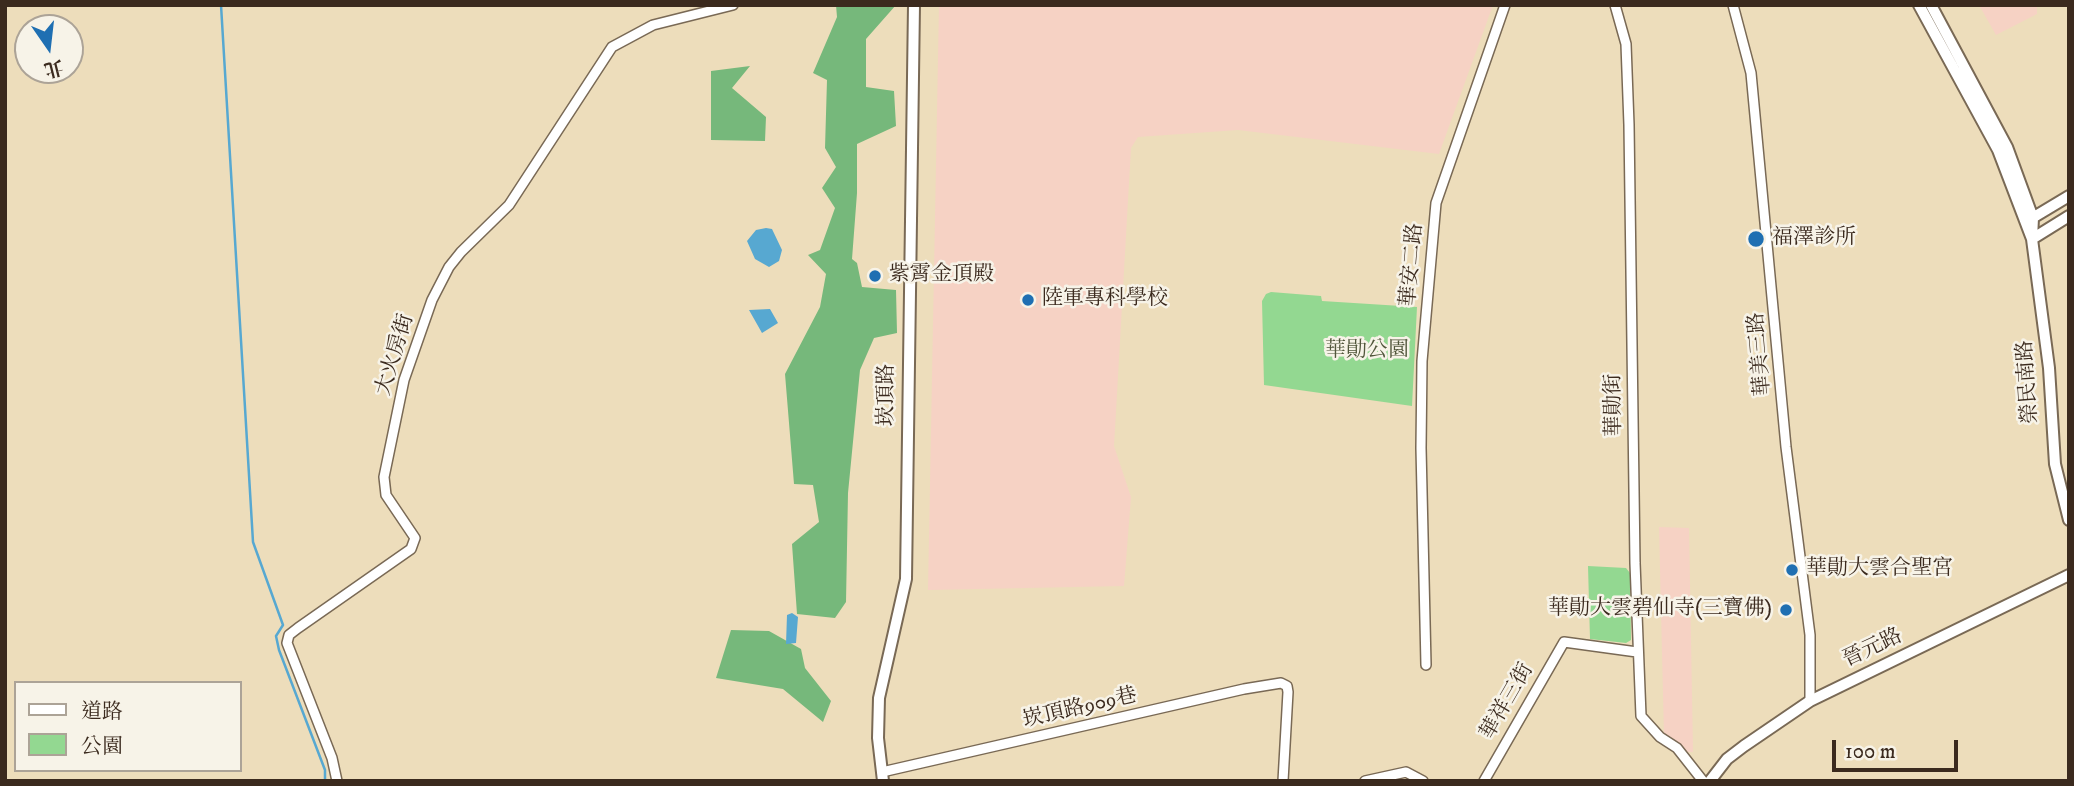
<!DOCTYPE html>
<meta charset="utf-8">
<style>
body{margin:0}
#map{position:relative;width:2074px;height:786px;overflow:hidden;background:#edddbb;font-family:"IM FELL DW Pica","Noto Serif TC",serif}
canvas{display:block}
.frame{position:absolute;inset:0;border:7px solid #3b2a1e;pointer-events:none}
.legend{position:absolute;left:14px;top:681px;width:228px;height:91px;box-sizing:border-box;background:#f7f3e8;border:2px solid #aca397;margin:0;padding:9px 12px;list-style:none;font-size:21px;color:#3b2a1e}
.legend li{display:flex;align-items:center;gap:14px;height:35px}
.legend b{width:35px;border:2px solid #aca397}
.north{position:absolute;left:14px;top:14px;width:70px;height:70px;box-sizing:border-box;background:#f7f3e8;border:2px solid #aca397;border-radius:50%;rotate:166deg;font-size:19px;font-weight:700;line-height:28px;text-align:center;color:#3b2a1e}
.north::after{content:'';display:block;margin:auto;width:24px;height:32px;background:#1f6fb2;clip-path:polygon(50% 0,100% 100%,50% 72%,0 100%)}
.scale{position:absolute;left:1832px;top:740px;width:126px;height:32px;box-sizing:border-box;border:4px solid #3b2a1e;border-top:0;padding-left:9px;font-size:21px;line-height:24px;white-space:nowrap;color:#3b2a1e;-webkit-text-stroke:5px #f7f3e8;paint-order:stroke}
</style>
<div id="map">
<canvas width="2074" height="786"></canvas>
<div class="frame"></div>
<ul class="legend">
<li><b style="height:9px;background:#fff"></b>道路</li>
<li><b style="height:19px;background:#93d891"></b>公園</li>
</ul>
<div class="north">北</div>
<div class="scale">100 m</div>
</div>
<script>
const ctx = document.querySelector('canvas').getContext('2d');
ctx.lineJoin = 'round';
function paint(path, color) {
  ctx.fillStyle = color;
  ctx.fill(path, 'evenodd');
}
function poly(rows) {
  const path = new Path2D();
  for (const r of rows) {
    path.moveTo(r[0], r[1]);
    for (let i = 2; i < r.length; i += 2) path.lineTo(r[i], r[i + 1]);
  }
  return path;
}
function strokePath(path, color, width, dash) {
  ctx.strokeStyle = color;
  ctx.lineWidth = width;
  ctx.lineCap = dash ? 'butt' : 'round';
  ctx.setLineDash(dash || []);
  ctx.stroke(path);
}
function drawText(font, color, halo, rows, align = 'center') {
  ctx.font = font + ' "IM FELL DW Pica","Noto Serif TC",serif';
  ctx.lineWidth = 5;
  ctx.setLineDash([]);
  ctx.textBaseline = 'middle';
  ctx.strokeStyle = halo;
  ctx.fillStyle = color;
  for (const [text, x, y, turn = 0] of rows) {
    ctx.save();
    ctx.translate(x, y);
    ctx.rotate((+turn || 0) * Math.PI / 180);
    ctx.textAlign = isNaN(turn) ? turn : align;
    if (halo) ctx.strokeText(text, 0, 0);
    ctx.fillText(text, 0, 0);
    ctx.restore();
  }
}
paint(poly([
 [939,5,1493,5,1439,154,1238,130,1138,137,1131,148,1114,446,1131,497,1124,586,928,590],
 [1979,5,2037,5,2037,14,1996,35],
 [1659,527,1689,528,1693,752,1680,752,1664,736]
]), '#f6d2c4');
paint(poly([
 [1271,292,1321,296,1322,301,1417,307,1412,406,1264,385,1262,301,1266,294],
 [1588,566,1626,568,1630,573,1631,640,1626,643,1590,639]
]), '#93d891');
paint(poly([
 [836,5,896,5,866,39,866,87,894,91,896,126,857,144,857,193,852,259,857,263,862,287,896,290,897,333,874,338,860,370,848,493,846,602,835,618,797,614,792,544,819,522,813,485,794,484,785,374,820,307,826,274,808,255,820,250,835,208,822,188,836,167,825,148,827,80,813,73,837,17],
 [750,66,732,88,766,117,765,141,711,140,711,71],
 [731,630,769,631,801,649,805,668,831,701,823,722,783,689,716,678]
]), '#76b87b');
paint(poly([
 [766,228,772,229,782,250,779,261,769,267,755,259,747,241,756,230],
 [770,309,778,323,762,333,749,310],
 [792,613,798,617,796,643,786,644,787,615]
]), '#57a8d1');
strokePath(poly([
 [221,5,253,542,283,625,276,636,279,650,325,770,325,781]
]), '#57a8d1', 2.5);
const minor = poly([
 [1615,5,1626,44,1629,125,1635,563,1641,716,1660,737,1677,748,1703,781],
 [1733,5,1751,73,1786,447,1810,635,1810,701],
 [1426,665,1421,448,1422,361,1436,203,1505,5],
 [882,772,1244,689,1281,683,1287,686,1288,692,1283,781],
 [337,781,332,758,287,643,289,635,298,628,411,549,415,538,386,495,384,477,404,380,432,300,449,267,461,252,509,205,612,47,653,25,733,5],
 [1365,781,1406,772,1423,781],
 [1484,781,1564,642,1637,652]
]);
const tertiary = poly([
 [1919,5,1998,150,2032,239],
 [1931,5,2007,147,2033,218,2032,239,2049,368,2055,464,2069,520],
 [2029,220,2069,196],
 [2032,239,2069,216],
 [883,781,878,738,879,698,906,579,914,5],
 [1710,781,1727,759,1744,746,1810,701,2069,575]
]);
strokePath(minor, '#796955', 12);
strokePath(tertiary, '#796955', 14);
strokePath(minor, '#fff', 9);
strokePath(tertiary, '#fff', 10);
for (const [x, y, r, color] of [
 [1756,239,9,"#1f6fb2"],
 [875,276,7,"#1f6fb2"],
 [1028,300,7,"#1f6fb2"],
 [1792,570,7,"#1f6fb2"],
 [1786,610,7,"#1f6fb2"]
]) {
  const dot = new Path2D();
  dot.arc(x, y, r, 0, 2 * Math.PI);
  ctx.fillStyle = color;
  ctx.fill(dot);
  strokePath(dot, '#f7f3e8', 2.5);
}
drawText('21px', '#3b2a1e', '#f7f3e8', [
 ["福澤診所",1772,239],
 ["紫霄金頂殿",889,276],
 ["陸軍專科學校",1042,300],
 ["華勛大雲合聖宮",1806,570],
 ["華勛大雲碧仙寺(三寶佛)",1772,610,"right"]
], 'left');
drawText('21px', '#3b2a1e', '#f7f3e8', [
 ["華安二路",1413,265,-85],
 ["華美三路",1761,354,-95],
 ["大火房街",396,355,-73],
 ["榮民南路",2029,382,-94],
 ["崁頂路",888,395,-90],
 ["華勛街",1615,405,-91],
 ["晉元路",1873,649,-25],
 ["華祥三街",1508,702,-60],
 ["崁頂路909巷",1080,709,-13]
]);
drawText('21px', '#51563b', '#f7f3e8', [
 ["華勛公園",1367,352]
]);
</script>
